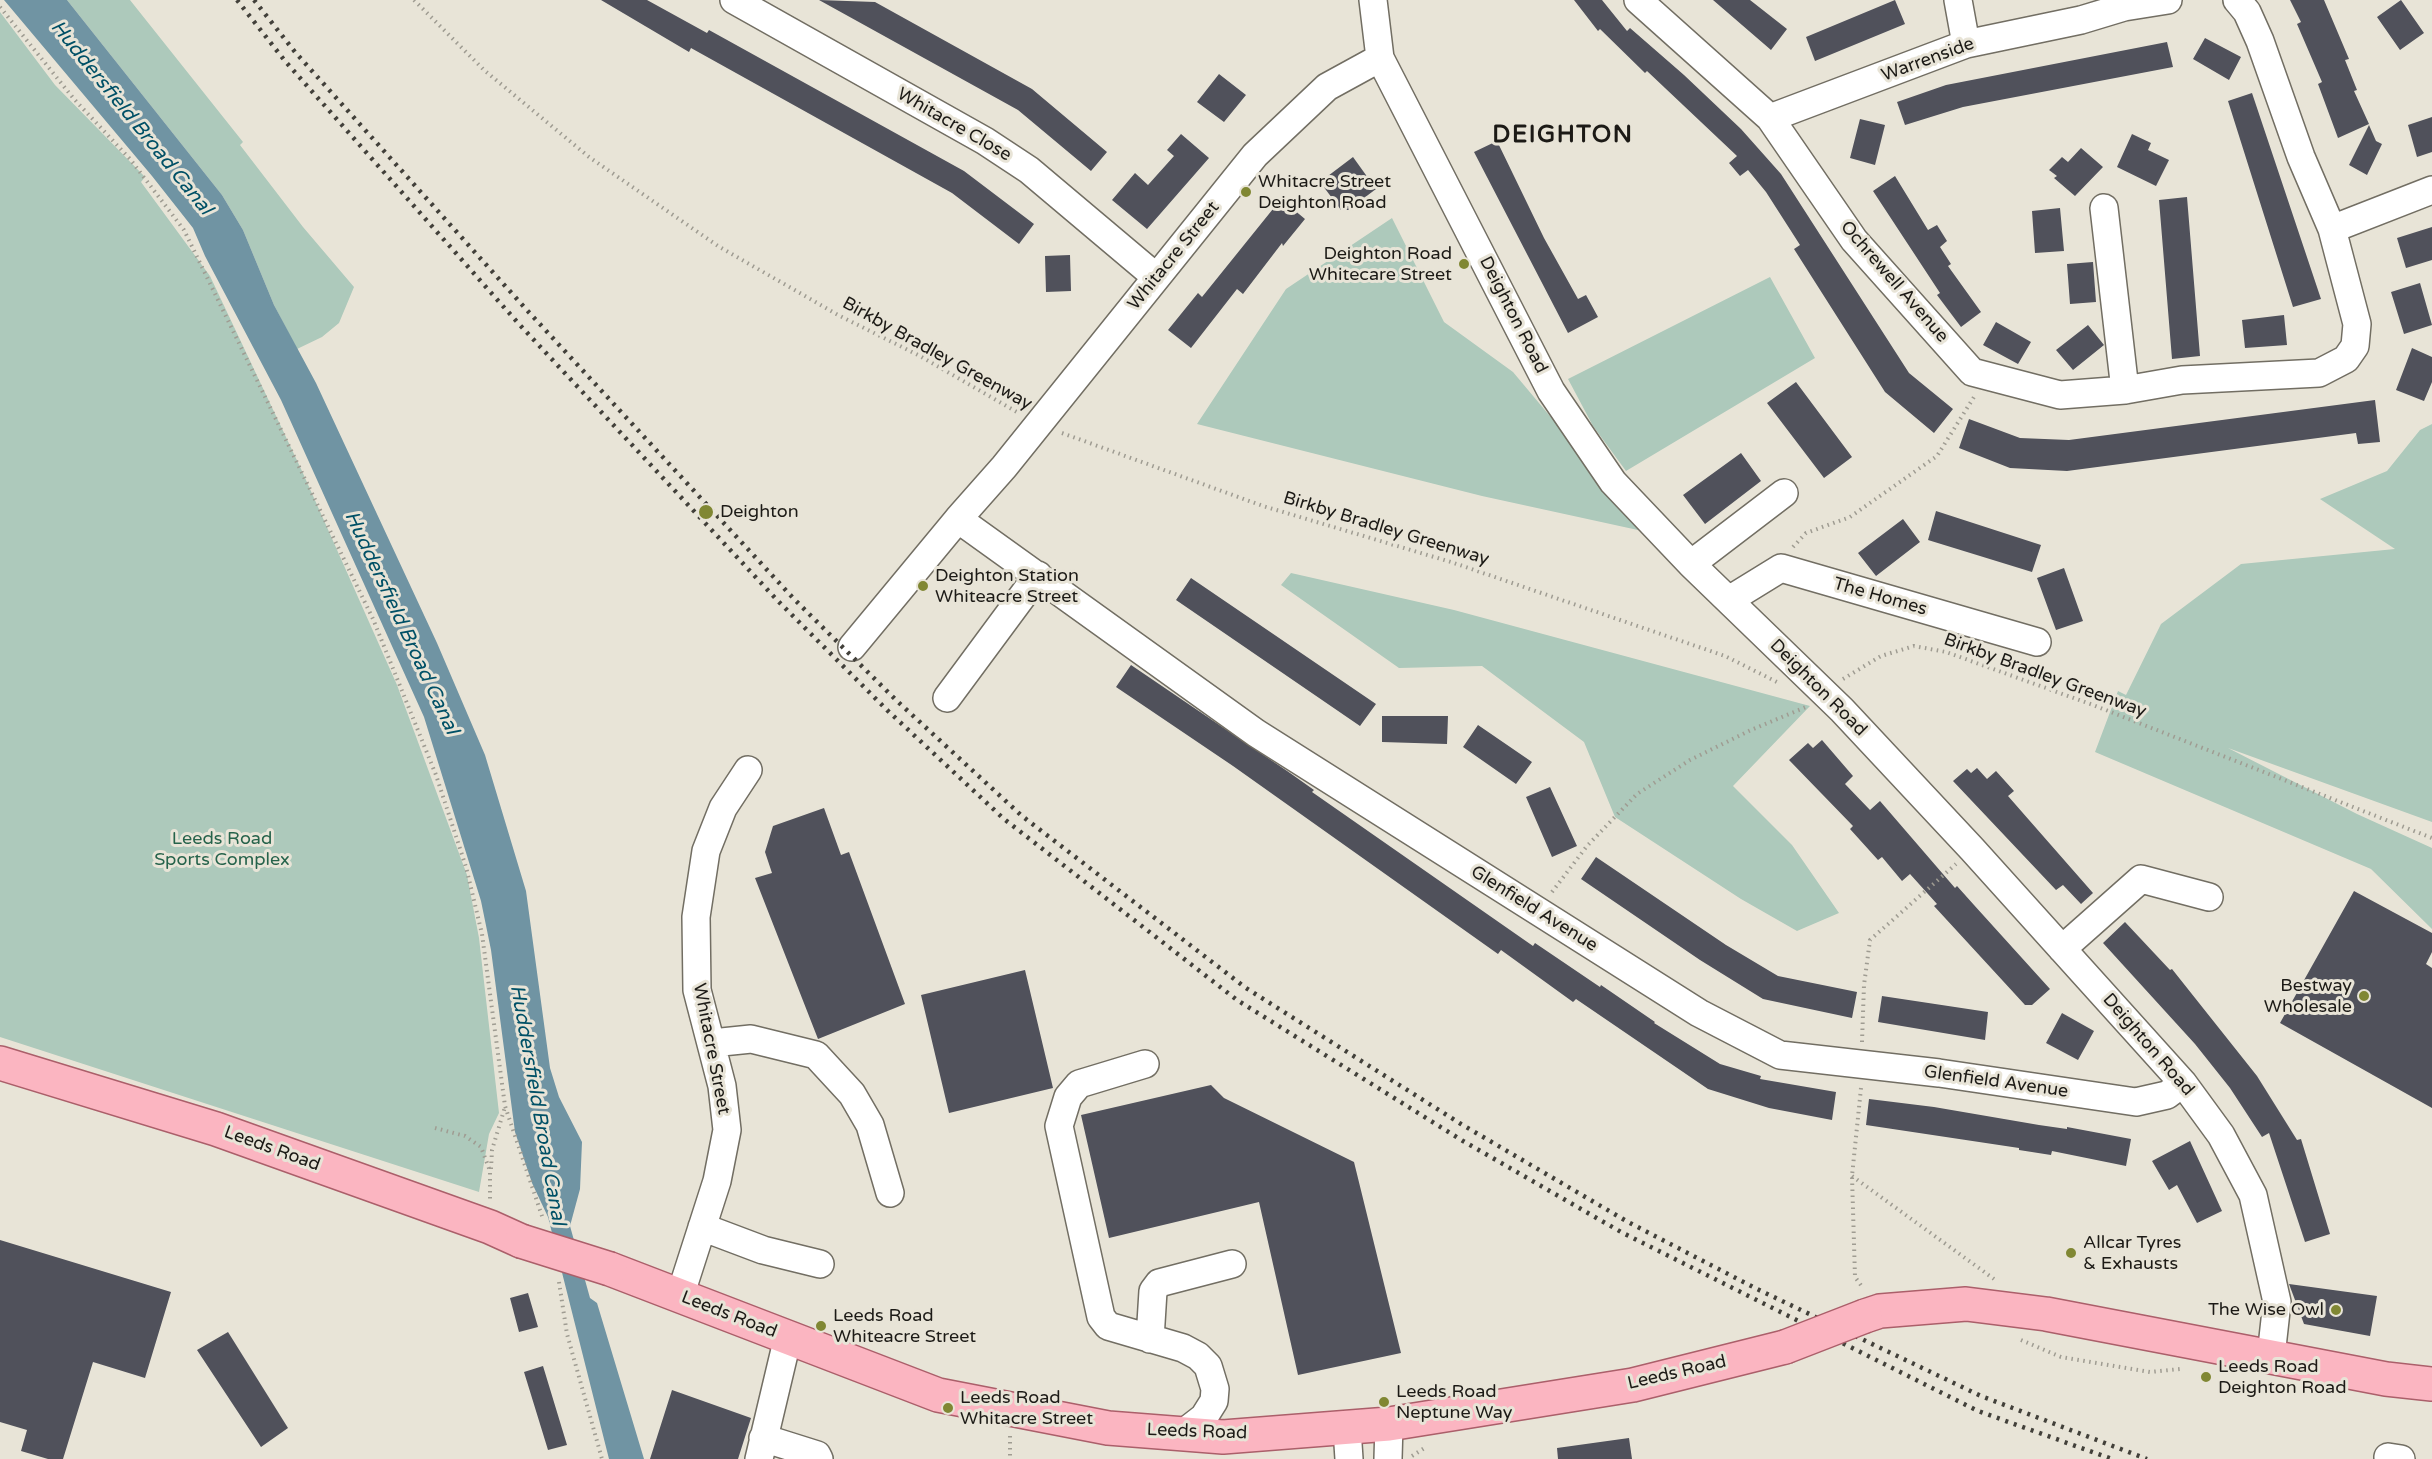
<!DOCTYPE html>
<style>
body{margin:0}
canvas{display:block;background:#e8e4d7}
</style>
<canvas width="2432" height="1459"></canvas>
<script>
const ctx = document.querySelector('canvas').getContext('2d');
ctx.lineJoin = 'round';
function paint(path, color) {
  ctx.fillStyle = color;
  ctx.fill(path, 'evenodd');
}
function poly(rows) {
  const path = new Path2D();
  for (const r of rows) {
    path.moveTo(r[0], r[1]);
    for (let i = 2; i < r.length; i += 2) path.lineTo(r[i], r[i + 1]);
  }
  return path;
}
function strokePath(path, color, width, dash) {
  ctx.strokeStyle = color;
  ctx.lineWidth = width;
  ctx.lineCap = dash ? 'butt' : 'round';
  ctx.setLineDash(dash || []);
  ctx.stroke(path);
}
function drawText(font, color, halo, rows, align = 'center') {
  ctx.font = font + ' "Varela Round",sans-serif';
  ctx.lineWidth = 6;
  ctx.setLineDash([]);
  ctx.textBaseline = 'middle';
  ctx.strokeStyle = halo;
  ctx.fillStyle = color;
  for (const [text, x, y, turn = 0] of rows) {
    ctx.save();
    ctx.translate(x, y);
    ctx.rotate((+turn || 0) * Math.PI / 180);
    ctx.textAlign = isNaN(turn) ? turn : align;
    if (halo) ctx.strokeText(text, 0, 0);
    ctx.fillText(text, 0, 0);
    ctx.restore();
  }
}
paint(poly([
 [67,0,130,0,243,142,240,145,303,227,354,287,339,323,322,337,297,349,274,305,243,230,222,195],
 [0,12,55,85,145,177,141,182,210,276,302,471,397,685,467,875,479,938,499,1113,489,1134,479,1192,0,1037],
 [1392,218,1444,322,1513,372,1647,532,1482,496,1197,424,1286,289],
 [1770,277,1815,358,1626,471,1593,426,1568,379],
 [2432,424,2432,822,2228,748,2357,814,2432,848,2432,929,2371,869,2095,752,2118,691,2126,695,2161,624,2241,564,2395,549,2320,499,2387,471,2420,430],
 [1291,573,1454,610,1810,706,1733,786,1792,845,1839,913,1797,931,1741,899,1615,817,1584,742,1482,666,1399,668,1281,585]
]), '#adc9bb');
paint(poly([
 [4,0,67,0,222,195,243,230,274,305,316,383,437,643,485,755,526,891,550,1068,559,1097,582,1142,580,1189,570,1226,590,1298,597,1303,644,1459,609,1459,548,1217,532,1183,515,1132,491,950,481,901,424,717,281,400,205,256,193,228,152,176]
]), '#7094a3');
paint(poly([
 [601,0,647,0,707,33,709,30,964,171,1034,224,1019,244,952,193,691,48,689,52],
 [819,0,875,2,1032,89,1107,152,1091,171,1018,110],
 [1574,0,1602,0,1627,31,1630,28,1684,75,1741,129,1781,174,1909,373,1953,409,1934,433,1885,392,1794,249,1800,245,1766,192,1748,170,1740,176,1729,163,1737,156,1647,71,1645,73,1600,29,1598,31],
 [1713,0,1750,0,1787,29,1771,50],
 [1895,0,1905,24,1815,61,1806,37],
 [2290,0,2324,0,2349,59,2345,60,2357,90,2354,91,2369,124,2338,138,2318,84,2322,82,2297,24,2301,22],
 [2401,0,2424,33,2400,50,2377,17],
 [2205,38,2241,57,2229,80,2193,59],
 [2167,42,2173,67,1963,107,1905,125,1897,102,1946,85],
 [1219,74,1246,95,1224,122,1197,102],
 [2252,93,2321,299,2293,307,2228,101],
 [2432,117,2432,152,2417,157,2408,125],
 [1860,119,1885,125,1875,165,1850,158],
 [2369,125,2376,141,2382,144,2367,175,2349,165],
 [1181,134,1209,158,1147,229,1112,200,1135,173,1148,185,1174,156,1167,150],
 [2132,134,2151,143,2148,150,2169,160,2156,186,2117,167],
 [1497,141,1544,238,1578,299,1586,295,1598,317,1568,333,1474,152],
 [2081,148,2103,167,2075,196,2054,178,2057,176,2049,170,2062,157,2068,162],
 [1353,157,1376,189,1348,210,1341,210,1320,182],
 [1895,176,1928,230,1937,225,1947,241,1940,247,1951,264,1948,266,1981,312,1961,327,1937,295,1940,293,1873,191],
 [2187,197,2200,356,2172,359,2159,200],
 [1281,199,1305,219,1283,246,1282,243,1243,294,1237,289,1191,348,1168,330,1198,293,1202,297],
 [2060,208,2064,251,2035,253,2032,211],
 [2432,227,2432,260,2406,268,2397,238],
 [1070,255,1071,291,1046,292,1045,256],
 [2093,262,2096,302,2070,304,2067,264],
 [2420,283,2432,325,2404,334,2391,292],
 [2284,315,2287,345,2245,348,2242,320],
 [1996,322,2031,342,2018,364,1983,345],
 [2088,325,2104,345,2073,370,2056,350],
 [2412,348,2432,357,2432,382,2424,401,2396,390],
 [1796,382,1852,457,1824,478,1767,403],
 [2375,400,2380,442,2358,444,2356,433,2067,471,2010,468,1959,448,1969,419,2020,438,2069,440],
 [1741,453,1761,481,1705,524,1683,495],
 [1936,511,2041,545,2032,572,1928,540],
 [1903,519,1920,542,1876,576,1858,553],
 [2064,568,2083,621,2056,630,2037,578],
 [1191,578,1376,704,1360,726,1176,600],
 [1131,665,1290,773,1314,790,1312,792,1533,946,1535,943,1600,987,1601,985,1655,1022,1654,1023,1720,1064,1761,1076,1760,1079,1836,1092,1832,1120,1769,1108,1708,1089,1576,999,1573,1002,1501,950,1498,954,1233,766,1116,687],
 [1382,716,1448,716,1447,744,1382,742],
 [1478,725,1532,762,1516,784,1463,747],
 [1822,740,1853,776,1845,784,1870,810,1880,801,1955,888,1957,886,1974,905,2050,989,2032,1005,2025,1005,2014,993,1934,906,1937,904,1910,874,1902,881,1882,857,1878,860,1850,829,1853,826,1789,760,1808,743,1813,748],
 [1977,768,1987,779,1996,771,2014,791,2008,796,2093,893,2081,904,2063,885,2056,890,1953,781,1967,769,1971,773],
 [1550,787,1577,846,1552,857,1526,797],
 [824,808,841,855,849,852,905,1004,818,1039,755,878,772,873,765,852,773,826],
 [1596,857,1726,945,1778,976,1857,992,1852,1018,1763,999,1700,960,1581,879],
 [2354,891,2432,933,2432,952,2426,964,2432,968,2432,1108,2280,1023],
 [2125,922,2170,970,2172,969,2257,1076,2297,1140,2301,1139,2330,1234,2305,1242,2269,1133,2262,1137,2230,1088,2195,1044,2103,943],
 [1025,970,1053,1088,949,1113,921,995],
 [1882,996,1988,1012,1985,1040,1878,1022],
 [2062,1013,2094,1031,2078,1060,2046,1043],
 [1211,1085,1224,1098,1354,1162,1401,1353,1298,1375,1259,1202,1109,1238,1081,1115],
 [1869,1099,1934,1107,2039,1125,2067,1129,2067,1127,2131,1139,2126,1166,2052,1151,2051,1155,2019,1150,2019,1148,1866,1125],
 [2190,1141,2222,1211,2197,1223,2177,1185,2169,1190,2152,1161],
 [0,1240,171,1292,145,1378,93,1362,63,1459,48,1459,21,1451,27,1430,0,1422],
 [2289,1284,2377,1296,2370,1336,2304,1324],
 [528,1293,538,1327,519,1332,510,1298],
 [228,1332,288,1428,261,1447,197,1350],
 [543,1366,567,1445,548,1450,524,1372],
 [672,1390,751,1418,738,1459,650,1459],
 [1629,1438,1632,1459,1558,1459,1557,1448]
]), '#50515b');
const minor = poly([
 [734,0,985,141,1029,170,1156,277],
 [1373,0,1380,58,1551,391,1613,482,1691,564,1842,710,1972,849,2183,1083,2221,1135,2253,1195,2277,1302,2271,1356],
 [1638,0,1770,118,1854,240,1972,372,2060,395,2125,390,2182,380,2319,373,2346,359,2355,346,2357,324,2332,229],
 [1958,0,1966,44],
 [2237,0,2247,12,2260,41,2301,157,2332,229,2432,190],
 [2124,7,2168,0],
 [1770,118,1966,44,2081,20,2124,7,2129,0],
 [2104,208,2125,390],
 [958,519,1256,733,1699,1013,1780,1055,1939,1073,2136,1102,2167,1095,2183,1083],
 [1691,564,1784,493],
 [1729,600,1781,568,2037,642],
 [852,647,958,519,1004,467,1255,155,1327,87,1380,58],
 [947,698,1038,575],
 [2062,949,2141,879,2209,897],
 [712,1043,751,1039,816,1055,852,1094,870,1125,890,1193],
 [1145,1064,1079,1084,1068,1097,1059,1126,1101,1317,1108,1326,1183,1348,1198,1356,1208,1366,1215,1389,1214,1401,1204,1417,1182,1434],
 [702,1227,763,1250,820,1264],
 [680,1296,717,1181,727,1130,722,1086,697,990,696,917,706,851,723,808,748,770],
 [1150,1339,1153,1291,1159,1283,1232,1264],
 [1347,1429,1349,1459],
 [763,1438,817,1455,819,1459],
 [2388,1457,2401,1459],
 [759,1459,788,1337],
 [1388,1459,1389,1424]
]);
const major = poly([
 [0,1063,216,1129,490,1227,521,1241],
 [610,1269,938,1395,1108,1428,1223,1437,1389,1424,1633,1385,1785,1347],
 [1865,1316,1880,1311,1966,1304,2046,1314,2386,1379,2432,1384]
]);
strokePath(minor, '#726e63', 30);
strokePath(major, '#ab5f6a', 36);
strokePath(poly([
 [414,0,484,70,589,157,718,246,838,315,920,356,1017,412],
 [0,7,74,99,130,159,184,230,373,619,436,775,466,867,482,934,505,1106,543,1219],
 [1062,433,1263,506,1451,562,1725,656,1777,682],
 [1793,547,1806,533,1850,517,1937,456,1974,397],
 [1843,679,1881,656,1914,646,1946,652,2093,705,2432,838],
 [1552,892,1587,846,1637,794,1690,760,1751,730,1806,707],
 [1862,1042,1864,985,1870,940,1956,864],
 [1861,1088,1852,1176,1855,1277,1863,1288],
 [435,1128,465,1136,481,1147,490,1171,490,1200],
 [491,1169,492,1150,505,1107],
 [1852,1176,1994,1279],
 [559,1282,567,1334,602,1459],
 [2021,1340,2061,1357,2150,1372,2180,1369],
 [1010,1436,1010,1459],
 [1412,1456,1426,1447]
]), '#9f9c92', 4, [1.5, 4.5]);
strokePath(minor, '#fff', 27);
strokePath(major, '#fbb5c1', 33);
strokePath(poly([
 [237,0,285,61,518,323,778,601,887,710,1004,819,1237,1000,1463,1141,1621,1232,1978,1411,2112,1459],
 [254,0,295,52,525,308,794,599,897,701,1022,816,1246,988,1461,1124,1628,1222,1757,1289,1981,1396,2147,1459]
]), '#42403a', 4.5, [3, 6]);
const majorBridge = poly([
 [521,1241,610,1269],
 [1785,1347,1865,1316]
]);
strokePath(majorBridge, '#ab5f6a', 36, []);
strokePath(majorBridge, '#fbb5c1', 33);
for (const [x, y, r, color] of [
 [1246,192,6,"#808733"],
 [1464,264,6,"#808733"],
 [706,512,8,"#808733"],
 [923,586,6,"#808733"],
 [2364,996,6,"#808733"],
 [2071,1253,6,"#808733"],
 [2336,1310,6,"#808733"],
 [821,1326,6,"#808733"],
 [2206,1377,6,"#808733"],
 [1384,1402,6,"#808733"],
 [948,1408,6,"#808733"]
]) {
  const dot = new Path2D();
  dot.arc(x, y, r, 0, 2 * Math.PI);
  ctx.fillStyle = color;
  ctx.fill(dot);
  strokePath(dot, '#e8e4d7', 2);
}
drawText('18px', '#1c1a16', '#e8e4d7', [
 ["Warrenside",1928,60,-20],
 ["Whitacre Close",954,125,30],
 ["Whitacre Street",1174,256,-51],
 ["Ochrewell Avenue",1894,282,49],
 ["Deighton Road",1513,315,63],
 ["Birkby Bradley Greenway",937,354,29],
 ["Birkby Bradley Greenway",1386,529,17],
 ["The Homes",1880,597,16],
 ["Birkby Bradley Greenway",2045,676,20],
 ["Deighton Road",1818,688,45],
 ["Glenfield Avenue",1534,909,32],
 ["Deighton Road",2148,1045,49],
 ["Whitacre Street",711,1049,79],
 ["Glenfield Avenue",1996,1082,8],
 ["Leeds Road",272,1149,20],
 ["Leeds Road",729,1315,21],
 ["Leeds Road",1677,1373,-13],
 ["Leeds Road",1197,1432,2]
]);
drawText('18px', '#1c1a16', '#e8e4d7', [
 ["Whitacre Street",1258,182],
 ["Deighton Road",1258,203],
 ["Deighton Road",1452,254,"right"],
 ["Whitecare Street",1452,275,"right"],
 ["Deighton",720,512],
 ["Deighton Station",935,576],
 ["Whiteacre Street",935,597],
 ["Bestway",2352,986,"right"],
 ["Wholesale",2352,1007,"right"],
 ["Allcar Tyres",2083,1243],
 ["& Exhausts",2083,1264],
 ["The Wise Owl",2324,1310,"right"],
 ["Leeds Road",833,1316],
 ["Whiteacre Street",833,1337],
 ["Leeds Road",2218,1367],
 ["Deighton Road",2218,1388],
 ["Leeds Road",1396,1392],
 ["Neptune Way",1396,1413],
 ["Leeds Road",960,1398],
 ["Whitacre Street",960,1419]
], 'left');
drawText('18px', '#26634b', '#e8e4d7', [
 ["Leeds Road",222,839],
 ["Sports Complex",222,860]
]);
drawText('italic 20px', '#005066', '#e8e4d7', [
 ["Huddersfield Broad Canal",131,118,51],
 ["Huddersfield Broad Canal",401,623,65],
 ["Huddersfield Broad Canal",537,1105,80]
]);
ctx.letterSpacing = '1.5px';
drawText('bold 24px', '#1c1a16', '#e8e4d7', [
 ["DEIGHTON",1563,136]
]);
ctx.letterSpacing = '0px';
</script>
